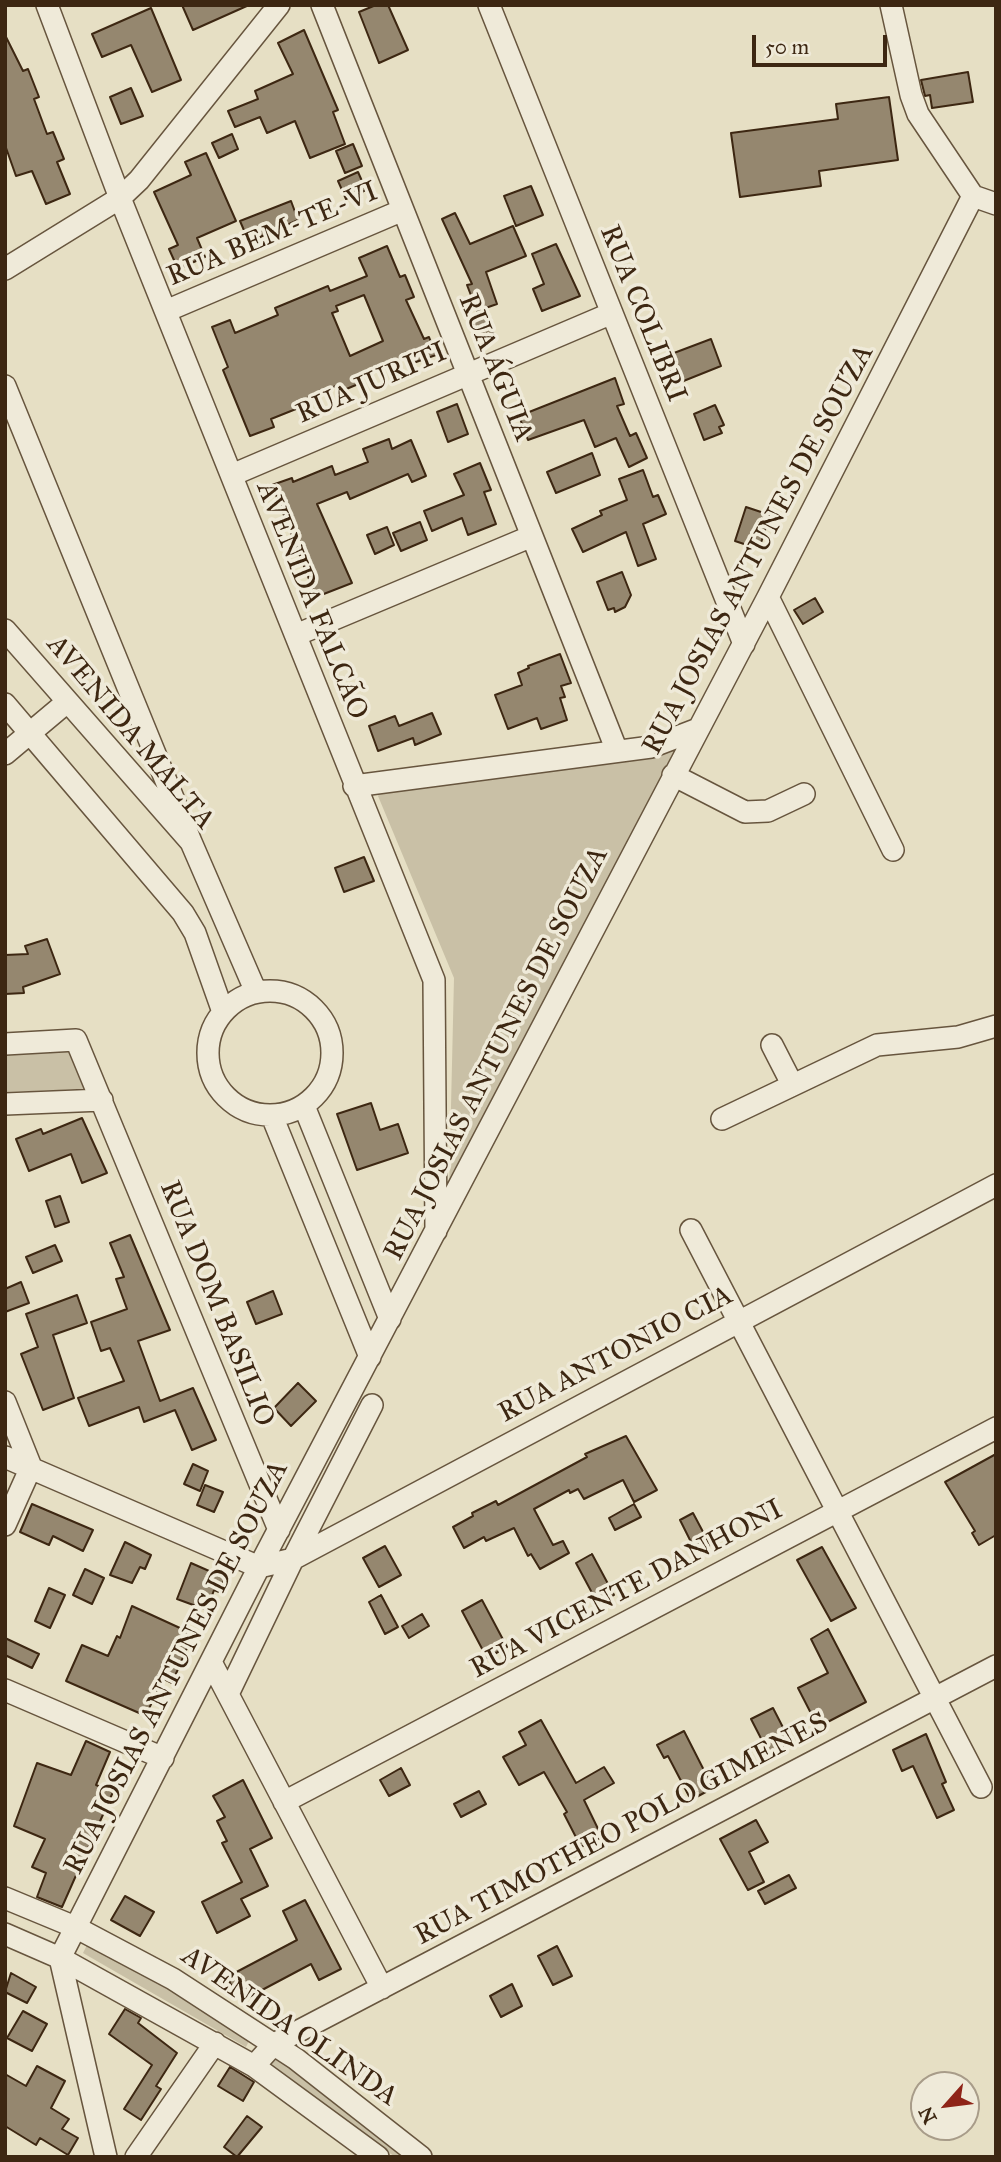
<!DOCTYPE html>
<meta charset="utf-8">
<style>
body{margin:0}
#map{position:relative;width:1001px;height:2162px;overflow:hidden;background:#e6dfc4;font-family:"IM FELL Great Primer",serif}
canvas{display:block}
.frame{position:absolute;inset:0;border:7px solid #3d2712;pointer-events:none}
.north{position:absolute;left:910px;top:2071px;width:70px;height:70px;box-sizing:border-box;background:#efead9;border:2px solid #a89c89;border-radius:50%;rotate:242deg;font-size:19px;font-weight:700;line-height:28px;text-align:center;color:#3d2712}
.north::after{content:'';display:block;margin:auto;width:24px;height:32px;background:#8f2418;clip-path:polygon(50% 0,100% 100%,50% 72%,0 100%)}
.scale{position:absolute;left:752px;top:35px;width:135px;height:32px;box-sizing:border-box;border:4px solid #3d2712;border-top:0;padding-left:9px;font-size:21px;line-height:24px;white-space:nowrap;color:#3d2712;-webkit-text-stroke:5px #efead9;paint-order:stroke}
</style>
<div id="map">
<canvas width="1001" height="2162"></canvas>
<div class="frame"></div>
<div class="north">N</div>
<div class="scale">50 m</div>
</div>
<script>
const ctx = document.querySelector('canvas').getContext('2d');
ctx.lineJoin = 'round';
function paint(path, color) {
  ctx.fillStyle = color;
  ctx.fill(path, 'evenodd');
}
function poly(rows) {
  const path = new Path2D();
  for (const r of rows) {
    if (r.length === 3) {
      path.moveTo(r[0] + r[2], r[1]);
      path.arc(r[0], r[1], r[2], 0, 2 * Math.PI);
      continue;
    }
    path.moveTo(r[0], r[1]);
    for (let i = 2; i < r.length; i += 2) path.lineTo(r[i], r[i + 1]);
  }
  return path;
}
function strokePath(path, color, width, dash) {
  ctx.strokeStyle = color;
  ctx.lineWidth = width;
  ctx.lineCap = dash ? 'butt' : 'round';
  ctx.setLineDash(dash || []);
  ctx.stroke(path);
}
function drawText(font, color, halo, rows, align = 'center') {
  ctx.font = font + ' "IM FELL Great Primer",serif';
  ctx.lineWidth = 7;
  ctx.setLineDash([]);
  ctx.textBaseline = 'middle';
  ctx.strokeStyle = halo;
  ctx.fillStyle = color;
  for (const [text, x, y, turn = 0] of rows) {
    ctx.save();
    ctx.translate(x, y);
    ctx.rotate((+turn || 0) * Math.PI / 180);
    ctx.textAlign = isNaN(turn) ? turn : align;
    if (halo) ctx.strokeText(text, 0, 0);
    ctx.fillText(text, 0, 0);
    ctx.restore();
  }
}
paint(poly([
 [683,745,449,1192,454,978,378,796,381,789],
 [71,1046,87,1089,5,1092,5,1049],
 [87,1945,170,1990,250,2039,246,2047,83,1953],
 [273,2053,411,2157,395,2157,268,2061]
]), '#c9c0a6');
const building = poly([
 [182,5,249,5,193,30,182,5],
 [376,5,388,5,408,50,379,63,359,12,376,5],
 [151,8,181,80,152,92,131,45,102,57,92,34,151,8],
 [304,30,338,110,333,112,345,144,310,158,295,121,267,133,260,117,235,127,228,111,258,99,255,91,293,74,278,43,304,30],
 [5,35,23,71,28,69,39,97,34,99,47,134,53,132,64,159,57,162,70,194,46,204,32,171,16,176,5,145,5,35],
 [968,72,973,102,932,108,930,95,925,96,921,80,968,72],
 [131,88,143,116,121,124,110,97,131,88],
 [889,97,898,160,819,171,821,186,740,197,731,133,838,119,836,104,889,97],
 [232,134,238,149,219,158,212,143,232,134],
 [353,144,362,166,345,173,336,151,353,144],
 [206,153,236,221,197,238,205,257,178,269,169,249,178,245,154,192,191,175,185,162,206,153],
 [358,172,366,190,346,199,338,181,358,172],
 [531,186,543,215,516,226,504,196,531,186],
 [291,201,298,220,249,242,240,221,291,201],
 [455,213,470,244,513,226,526,256,486,272,497,304,477,311,467,285,472,284,442,219,455,213],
 [556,244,580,296,542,311,533,289,544,284,532,254,556,244],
 [387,246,400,277,405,275,414,297,406,300,424,339,429,337,436,355,416,362,413,354,361,377,363,382,344,390,341,384,308,397,311,403,271,419,274,427,250,436,223,370,228,367,212,327,230,320,235,333,278,315,275,308,328,286,330,291,367,276,359,258,387,246],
 [364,295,383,341,350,356,332,313,338,311,336,306,364,295],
 [486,314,496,340,480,345,471,319,486,314],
 [711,339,721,366,676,384,666,356,711,339],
 [615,378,624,404,617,406,630,436,636,433,647,458,629,467,616,438,595,447,584,420,528,440,519,416,615,378],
 [457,404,468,434,448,442,437,412,457,404],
 [715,405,724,425,719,427,722,433,704,440,694,414,715,405],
 [389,439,392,449,411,440,426,476,412,482,408,474,350,499,347,492,317,504,352,583,316,597,272,485,292,478,293,482,332,466,335,475,368,462,363,449,389,439],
 [592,453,600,475,556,493,547,472,592,453],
 [480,463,491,490,484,492,496,524,468,535,462,518,432,531,424,511,464,495,454,474,480,463],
 [643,470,653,497,658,495,666,514,643,524,656,559,638,566,626,532,583,552,572,529,602,515,600,511,627,500,619,479,643,470],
 [746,507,770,515,759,549,735,541,746,507],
 [420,522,427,540,401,551,393,533,420,522],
 [387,527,394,545,375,554,367,535,387,527],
 [622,572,631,595,625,607,615,612,614,608,608,610,597,582,622,572],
 [815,598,823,612,803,624,794,610,815,598],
 [560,654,571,683,561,686,565,697,560,698,567,720,541,729,537,718,508,729,495,695,522,685,518,673,529,668,528,666,560,654],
 [432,713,441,734,415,745,413,738,378,751,369,726,395,716,399,726,432,713],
 [364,857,374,881,344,892,335,868,364,857],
 [47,939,60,974,23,987,24,993,5,994,5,955,28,954,25,946,47,939],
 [371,1103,380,1130,398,1124,408,1153,357,1170,337,1114,371,1103],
 [82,1118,107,1173,82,1183,71,1154,29,1171,16,1139,41,1129,43,1134,82,1118],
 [60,1196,69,1222,55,1227,46,1201,60,1196],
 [130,1235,170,1330,138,1341,160,1401,193,1388,216,1440,192,1450,175,1410,144,1422,139,1407,89,1426,78,1398,124,1381,110,1348,101,1351,91,1322,127,1309,116,1279,124,1277,110,1243,130,1235],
 [55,1245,62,1261,33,1273,26,1257,55,1245],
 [21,1282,29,1303,5,1312,5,1289,21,1282],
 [273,1291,282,1314,256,1324,247,1302,273,1291],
 [77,1295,87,1323,53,1335,74,1398,43,1410,21,1354,38,1347,26,1314,77,1295],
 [298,1383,316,1401,291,1426,274,1408,298,1383],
 [626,1436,657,1490,634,1502,623,1480,584,1499,578,1489,570,1493,569,1490,534,1509,553,1545,563,1541,569,1553,540,1569,531,1554,528,1556,514,1528,486,1541,484,1537,464,1548,453,1527,473,1516,472,1513,496,1501,498,1505,587,1457,585,1454,626,1436],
 [996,1454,996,1535,979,1545,972,1533,975,1531,945,1482,996,1454],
 [193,1464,208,1471,200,1491,184,1484,193,1464],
 [205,1485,223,1492,214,1512,197,1505,205,1485],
 [32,1504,93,1530,83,1551,53,1536,49,1545,20,1532,32,1504],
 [634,1504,641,1517,615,1530,609,1518,634,1504],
 [693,1513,710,1545,696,1552,680,1520,693,1513],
 [125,1542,151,1555,145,1569,140,1567,132,1583,110,1575,125,1542],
 [385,1546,401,1575,379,1587,363,1558,385,1546],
 [822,1547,856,1608,831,1621,797,1560,822,1547],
 [592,1554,614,1595,598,1604,576,1563,592,1554],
 [191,1563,225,1578,219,1592,214,1590,207,1610,177,1599,191,1563],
 [85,1569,104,1578,92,1604,73,1595,85,1569],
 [49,1588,65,1595,50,1628,35,1621,49,1588],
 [381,1595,398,1627,385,1634,369,1602,381,1595],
 [482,1600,507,1647,487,1658,462,1611,482,1600],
 [132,1606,193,1634,172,1683,162,1678,146,1716,66,1681,82,1645,108,1656,117,1636,120,1638,132,1606],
 [422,1614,429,1626,409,1638,402,1626,422,1614],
 [828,1629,866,1702,818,1727,798,1688,828,1673,811,1639,828,1629],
 [5,1638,39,1654,32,1668,5,1655,5,1638],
 [773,1708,791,1743,769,1754,751,1719,773,1708],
 [541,1720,576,1783,604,1767,614,1783,584,1800,602,1837,581,1847,564,1814,567,1812,544,1772,519,1785,503,1757,526,1745,519,1732,541,1720],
 [684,1731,713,1788,691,1800,668,1756,664,1758,657,1745,684,1731],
 [926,1734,946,1782,942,1784,954,1810,937,1818,913,1766,902,1771,893,1750,926,1734],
 [86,1741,110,1752,96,1785,113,1792,62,1907,37,1897,46,1873,32,1867,45,1839,14,1826,37,1763,71,1775,86,1741],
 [401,1768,410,1785,389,1796,380,1780,401,1768],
 [243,1780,272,1838,250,1849,268,1886,241,1899,250,1916,217,1933,202,1902,242,1882,222,1843,227,1841,217,1821,225,1817,213,1796,243,1780],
 [479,1791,486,1804,461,1817,454,1804,479,1791],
 [756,1820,768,1842,749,1852,764,1882,748,1890,720,1839,756,1820],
 [789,1875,796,1888,765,1904,758,1891,789,1875],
 [125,1896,154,1912,140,1936,111,1920,125,1896],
 [305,1900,341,1969,319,1980,311,1964,247,1998,240,1985,233,1989,227,1977,297,1940,283,1911,305,1900],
 [557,1946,572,1976,553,1985,538,1956,557,1946],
 [11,1973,36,1987,27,2003,5,1992,11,1973],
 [512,1984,522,2006,501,2017,490,1996,512,1984],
 [125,2009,141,2018,138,2023,177,2053,156,2086,161,2089,141,2120,124,2109,152,2065,109,2034,125,2009],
 [23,2011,47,2024,32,2051,7,2038,23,2011],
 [37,2066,65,2081,51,2108,69,2119,62,2129,78,2138,68,2155,40,2138,36,2145,5,2126,5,2074,26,2086,37,2066],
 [230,2067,254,2082,243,2101,218,2086,230,2067],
 [247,2116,262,2127,237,2157,224,2147,247,2116]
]);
paint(building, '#95876f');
strokePath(building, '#3d2712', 2);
const minor = poly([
 [47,5,120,198,434,980,436,1231],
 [322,5,617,751],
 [489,5,744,644],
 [891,5,911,95,918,114,973,196],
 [973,196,996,204],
 [5,269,120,198,139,180,279,5],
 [166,311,403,210],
 [5,386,191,842],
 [232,475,612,313],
 [768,597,893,850],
 [5,630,191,842,256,992],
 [296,635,532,536],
 [5,704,183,913,195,933,223,1012],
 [5,754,67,702],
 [673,775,745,812,768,811,804,794],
 [354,786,651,747,698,729],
 [270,1053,62],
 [5,1044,76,1040,279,1530],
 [772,1045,792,1084],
 [5,1104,102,1100],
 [304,1106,390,1319],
 [272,1116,370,1357],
 [722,1119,877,1045,958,1037,996,1026],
 [691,1230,981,1787],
 [5,1402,31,1467,5,1525],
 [5,1457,259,1567,293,1559,996,1185],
 [212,1664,382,1988],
 [5,1690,163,1758],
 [228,1694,293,1559,372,1405],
 [284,1802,996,1428],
 [5,1898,75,1927,173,1979,296,2059,421,2157],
 [5,1934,60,1958,254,2066,378,2157],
 [254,2066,274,2044,996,1666],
 [106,2157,60,1958,259,1567,768,597,973,196],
 [136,2157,215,2043]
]);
strokePath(minor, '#67553e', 24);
strokePath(minor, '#efead9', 21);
drawText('28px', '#3d2712', '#efead9', [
 ["RUA BEM-TE-VI",273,235,-23],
 ["RUA COLIBRI",642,314,68],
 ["RUA ÁGUIA",495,368,68],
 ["RUA JURITI",372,384,-24],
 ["RUA JOSIAS ANTUNES DE SOUZA",759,550,-62],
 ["AVENIDA FALCÃO",311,601,68],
 ["AVENIDA MALTA",130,733,50],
 ["RUA JOSIAS ANTUNES DE SOUZA",497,1054,-63],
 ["RUA DOM BASILIO",216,1304,68],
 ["RUA ANTONIO CIA",616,1355,-28],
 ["RUA VICENTE DANHONI",627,1590,-28],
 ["RUA JOSIAS ANTUNES DE SOUZA",177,1668,-63],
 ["RUA TIMOTHEO POLO GIMENES",622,1830,-28],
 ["AVENIDA OLINDA",289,2027,35]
]);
</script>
